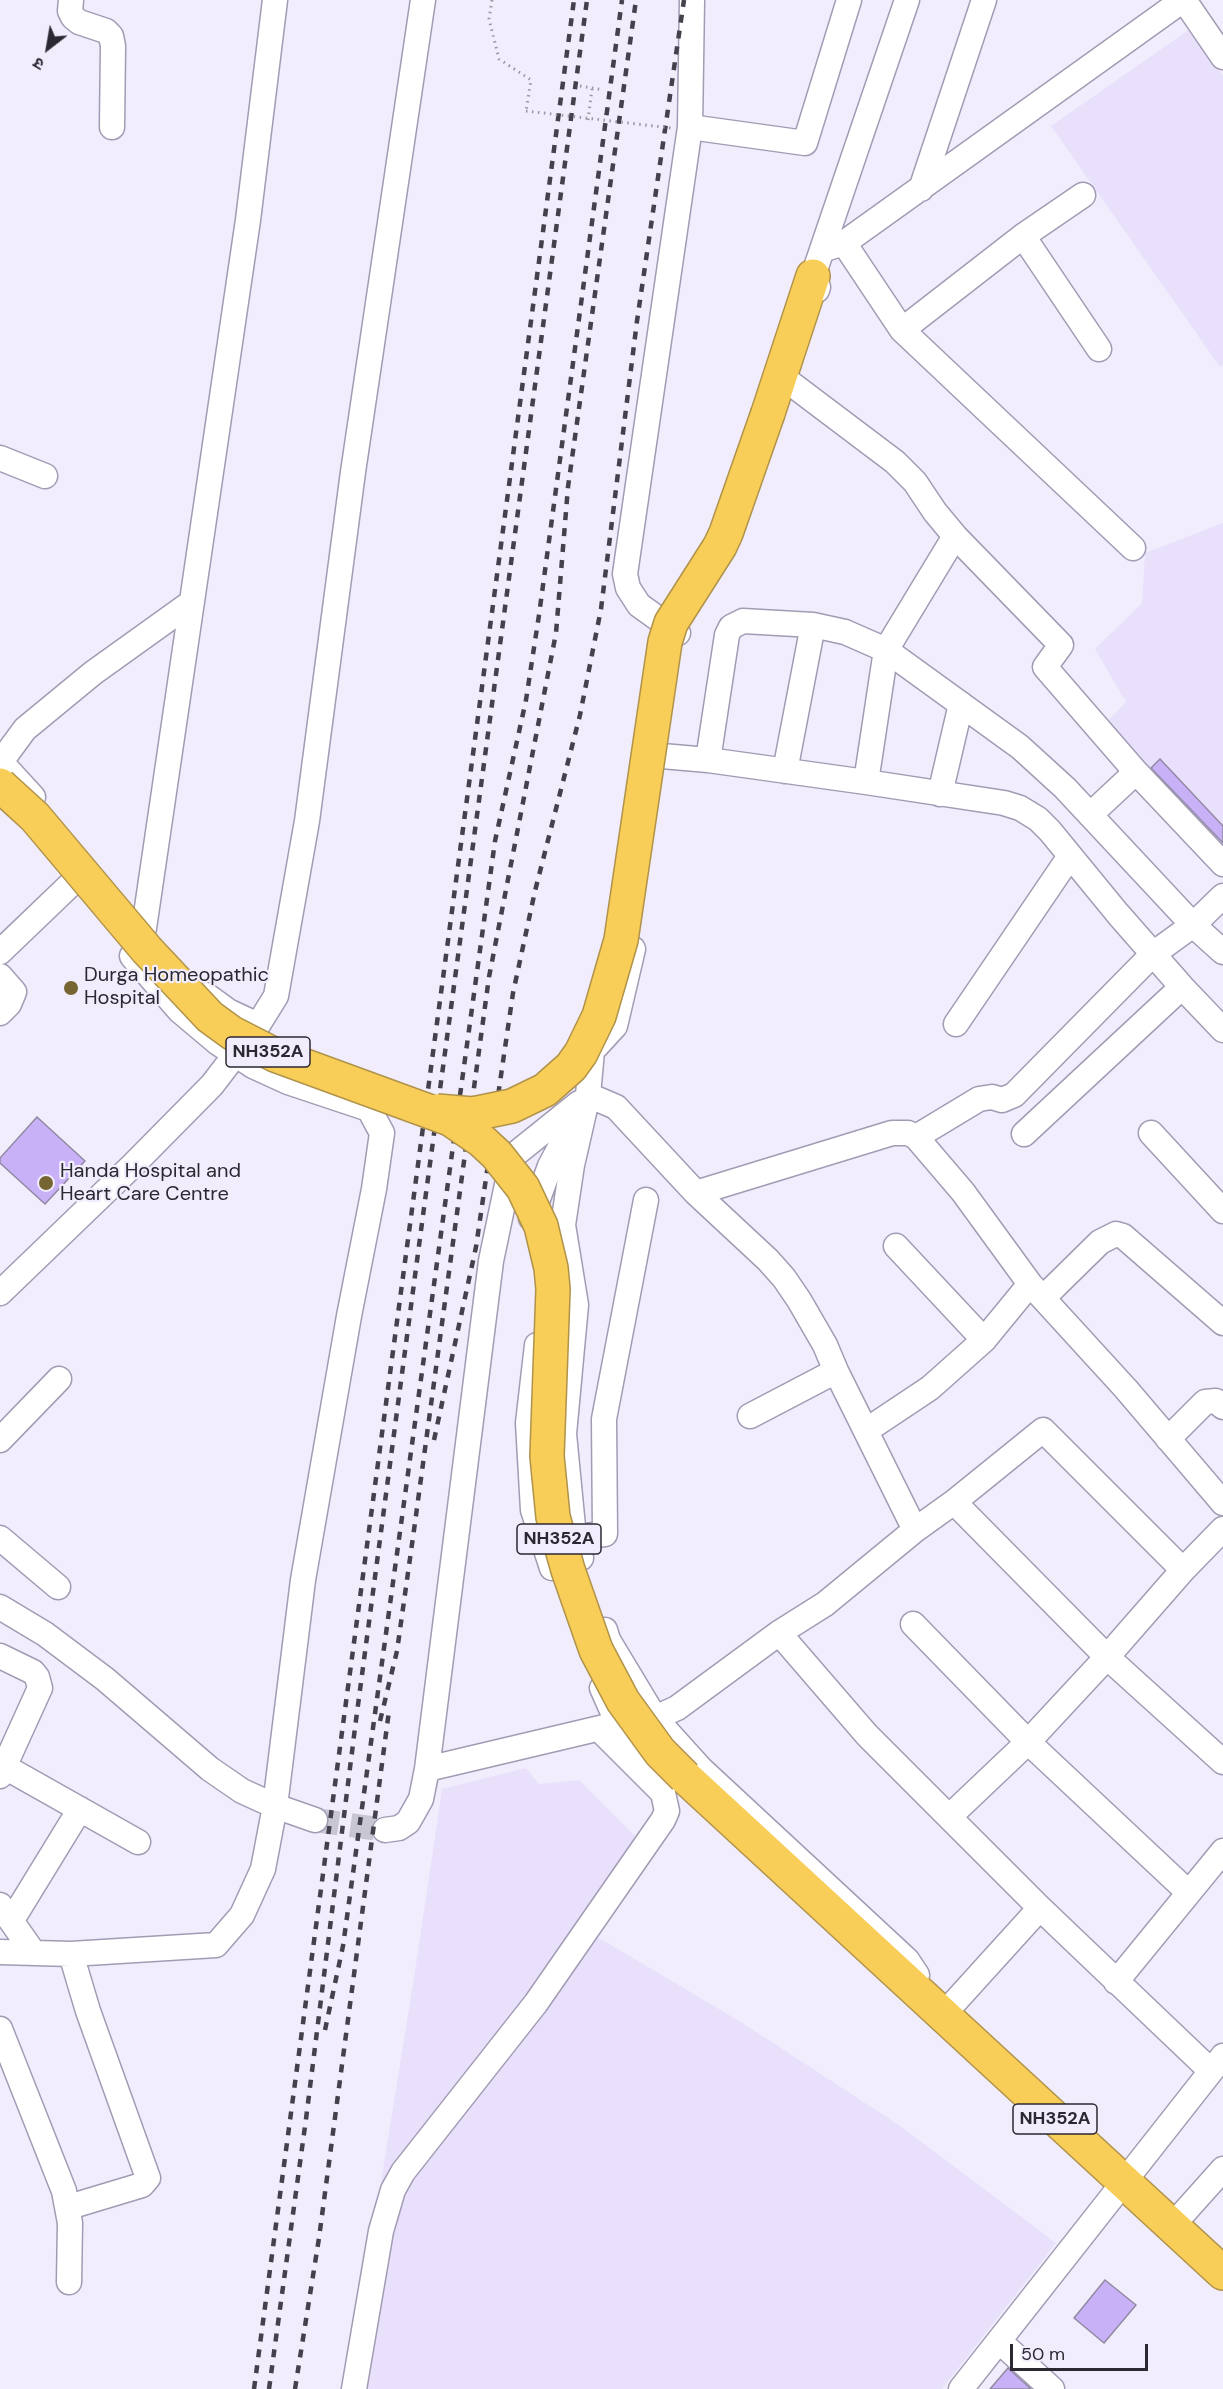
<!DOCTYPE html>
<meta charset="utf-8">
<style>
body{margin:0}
#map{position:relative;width:1223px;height:2389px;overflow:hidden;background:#f1edfd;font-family:"DM Sans","Noto Sans Devanagari",sans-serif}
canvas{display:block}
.north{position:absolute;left:18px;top:18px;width:60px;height:60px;-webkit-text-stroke:4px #f1edfd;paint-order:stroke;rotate:211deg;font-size:16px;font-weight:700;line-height:24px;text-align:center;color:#2b2832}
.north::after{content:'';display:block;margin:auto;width:21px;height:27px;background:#2b2832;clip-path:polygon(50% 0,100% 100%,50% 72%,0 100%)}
.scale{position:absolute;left:1010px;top:2344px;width:138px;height:27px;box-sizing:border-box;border:3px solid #2b2832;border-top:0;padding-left:8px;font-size:18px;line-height:21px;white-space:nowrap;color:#2b2832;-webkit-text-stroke:4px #f1edfd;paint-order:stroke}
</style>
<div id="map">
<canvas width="1223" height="2389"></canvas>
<div class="north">उ</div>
<div class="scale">50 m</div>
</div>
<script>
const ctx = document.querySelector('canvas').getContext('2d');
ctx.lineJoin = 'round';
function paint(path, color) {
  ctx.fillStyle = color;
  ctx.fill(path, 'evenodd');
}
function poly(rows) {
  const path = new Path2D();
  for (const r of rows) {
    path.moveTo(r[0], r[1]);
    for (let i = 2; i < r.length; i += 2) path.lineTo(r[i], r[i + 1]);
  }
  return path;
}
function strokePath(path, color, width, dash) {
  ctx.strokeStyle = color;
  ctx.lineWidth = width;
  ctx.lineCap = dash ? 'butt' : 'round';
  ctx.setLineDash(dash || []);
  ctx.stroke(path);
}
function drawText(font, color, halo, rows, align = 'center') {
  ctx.font = font + ' "DM Sans",sans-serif';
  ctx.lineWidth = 4.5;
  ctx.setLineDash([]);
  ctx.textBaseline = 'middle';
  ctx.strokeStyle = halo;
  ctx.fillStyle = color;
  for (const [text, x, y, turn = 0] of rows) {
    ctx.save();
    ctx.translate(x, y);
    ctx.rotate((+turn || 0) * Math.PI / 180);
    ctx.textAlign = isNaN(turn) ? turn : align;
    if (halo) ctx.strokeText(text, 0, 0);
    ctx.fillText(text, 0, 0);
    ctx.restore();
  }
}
paint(poly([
 [1190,29,1223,76,1223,365,1220,367,1051,126],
 [1223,523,1223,846,1107,722,1126,702,1095,649,1142,603,1145,553],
 [526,1768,539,1784,579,1780,639,1840,584,1929,741,2022,899,2125,1056,2243,942,2389,345,2389,361,2306,416,1965,442,1789]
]), '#e9e1fc');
const building = poly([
 [1160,759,1223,826,1223,843,1151,768,1160,759],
 [37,1117,85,1161,45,1204,0,1163,0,1158,37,1117],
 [1105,2280,1136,2305,1104,2343,1074,2318,1105,2280],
 [1008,2368,1031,2389,990,2389,1008,2368]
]);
paint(building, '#c9b1f8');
strokePath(building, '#9189a2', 1.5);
strokePath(poly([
 [315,1820,385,1830]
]), '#c9c6d4', 24, [24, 12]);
const minor = poly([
 [71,0,70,11,73,17,79,22,106,31,111,36,113,46,112,127],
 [1184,0,1223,57],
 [690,127,805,143,849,0],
 [921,189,984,0],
 [1023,236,1099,349],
 [844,243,902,330,1133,548],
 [822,250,844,243,1183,0],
 [817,290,818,287,813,276,907,0],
 [902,330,1023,236,1083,195],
 [789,382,895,462,915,482,935,512,955,536,1061,645,1045,667,1136,772,1223,864],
 [0,458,45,476],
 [678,633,639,605,628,588,625,574,690,127,692,0],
 [662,756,708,760,866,782,1004,803,1020,808,1038,819,1050,831,1118,914,1182,987,1223,1030],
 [708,760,727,635,731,627,743,621,813,625,845,632,886,650,1020,747,1065,788,1193,925,1223,952],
 [0,761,33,797],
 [0,763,25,729,93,673,192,602],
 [785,771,813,625],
 [866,782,886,650,955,536],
 [940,794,961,704],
 [1090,815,1136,772],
 [144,928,248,220,275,0],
 [0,952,71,884],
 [0,976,14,992,9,1004,0,1013],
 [206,995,228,1011,258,1025],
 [956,1024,1070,856],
 [592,1051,615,1026,633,949],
 [588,1095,616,1107,696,1193,768,1260,784,1278,799,1300,825,1345,836,1371,915,1530],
 [1151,1133,1223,1211],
 [1024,1134,1182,987],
 [916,1137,979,1099,992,1097,1002,1100,1014,1095,1153,954,1193,925,1223,896],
 [696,1193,892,1133,908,1133,916,1137,963,1192,1030,1284,1126,1389,1223,1503],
 [531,1218,550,1166,574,1121],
 [896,1246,984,1340],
 [0,1293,132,1166,212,1085,258,1025,276,996,307,821,353,472,423,0],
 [1044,1297,1100,1242,1116,1234,1123,1236,1223,1323],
 [537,1345,528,1423,533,1510,552,1568],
 [750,1416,836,1371],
 [867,1430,930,1388,984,1340,1030,1284],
 [1168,1439,1205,1402,1216,1401,1223,1407],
 [0,1440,59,1379],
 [954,1502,1107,1657,1223,1762],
 [574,1537,605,1534,604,1419,646,1200],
 [0,1538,58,1587],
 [581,1558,574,1537,564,1434,576,1305,563,1225,572,1165,588,1095,592,1051,588,1038],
 [0,1607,45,1634,105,1679,210,1769,242,1791,275,1806,315,1820],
 [913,1624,1028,1742,1188,1892],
 [605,1630,608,1640,655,1718,701,1769,907,1960,917,1975],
 [779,1633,867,1735,1040,1908,1211,2071],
 [0,1656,33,1672,37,1677,40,1688,0,1776],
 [602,1688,618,1724,651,1764],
 [655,1718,677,1708,779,1633,825,1604,915,1530,954,1502,1043,1430,1183,1570],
 [5,1767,138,1842],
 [427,1769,613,1725],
 [949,1817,1028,1742,1107,1657,1183,1570,1223,1529],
 [385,1830,399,1828,408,1822,421,1799,427,1769,491,1261,513,1156,579,1103],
 [0,1905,33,1952],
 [12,1920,80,1809],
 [0,1952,71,1954,216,1945,242,1915,263,1869,275,1806,303,1580,349,1316,374,1189,382,1133,369,1109,288,1082,253,1066,218,1043,180,1011,132,956],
 [1116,1982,1223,1851],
 [943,2015,1040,1908],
 [0,2029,64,2191,70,2223,69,2282],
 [69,2207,142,2185,148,2178,88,2011,71,1954],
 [1172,2226,1223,2169],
 [999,2341,1052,2389],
 [354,2389,381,2231,393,2190,403,2172,536,2003,663,1820,667,1811,663,1793,599,1729],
 [961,2389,1223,2056]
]);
const highway = poly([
 [768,413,813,276],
 [685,1777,1223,2273]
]);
strokePath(minor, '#a29bb4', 27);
strokePath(highway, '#b0934b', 36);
strokePath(poly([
 [492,0,489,19,499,59,531,80,526,111],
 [580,86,603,90],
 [588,120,592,89]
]), '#9a97a4', 3, [1.5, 4.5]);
strokePath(minor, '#fff', 24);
strokePath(highway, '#f8cd58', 33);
strokePath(poly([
 [434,1440,476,1247,513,993,535,891,580,715,601,609,637,321,684,0],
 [380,1721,397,1651,414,1530,489,977,556,633,568,487,636,0],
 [325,2030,343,1946,495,841,526,700,539,615,622,0],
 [254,2389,574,0],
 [269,2389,306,2119,356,1720,424,1208,587,0],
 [295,2389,319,2238,389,1711]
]), '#44414c', 4.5, [8, 8]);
const highwayBridge = poly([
 [0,785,35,817,147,950,210,1017,232,1033,275,1055,450,1119,482,1141,497,1155,523,1188,541,1226,551,1268,553,1289,547,1456,553,1517,568,1570,596,1650,623,1701,660,1752,685,1777],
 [437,1111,473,1114,512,1106,545,1090,571,1067,581,1053,599,1016,621,940,665,642,671,623,720,546,726,533,768,413]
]);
strokePath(highwayBridge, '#b0934b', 36, []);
strokePath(poly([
 [526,111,671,128]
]), '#9a97a4', 3, [1.5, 4.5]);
strokePath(highwayBridge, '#f8cd58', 33);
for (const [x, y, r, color] of [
 [71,988,8,"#776433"],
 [46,1183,8,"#776433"]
]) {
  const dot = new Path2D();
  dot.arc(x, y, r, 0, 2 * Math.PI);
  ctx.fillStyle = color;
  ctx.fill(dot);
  strokePath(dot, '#f1edfd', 2);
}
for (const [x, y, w] of [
 [268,1052,84],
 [559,1539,84],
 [1055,2119,84]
]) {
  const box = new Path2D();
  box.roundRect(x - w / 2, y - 15, w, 30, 4.5);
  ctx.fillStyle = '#f1edfd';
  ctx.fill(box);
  strokePath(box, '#2b2832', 1.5);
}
drawText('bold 18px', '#2b2832', null, [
 ["NH352A",268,1052],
 ["NH352A",559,1539],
 ["NH352A",1055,2119]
]);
drawText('20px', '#2b2832', '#f1edfd', [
 ["Durga Homeopathic",84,976],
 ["Hospital",84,999],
 ["Handa Hospital and",60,1172],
 ["Heart Care Centre",60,1195]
], 'left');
</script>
